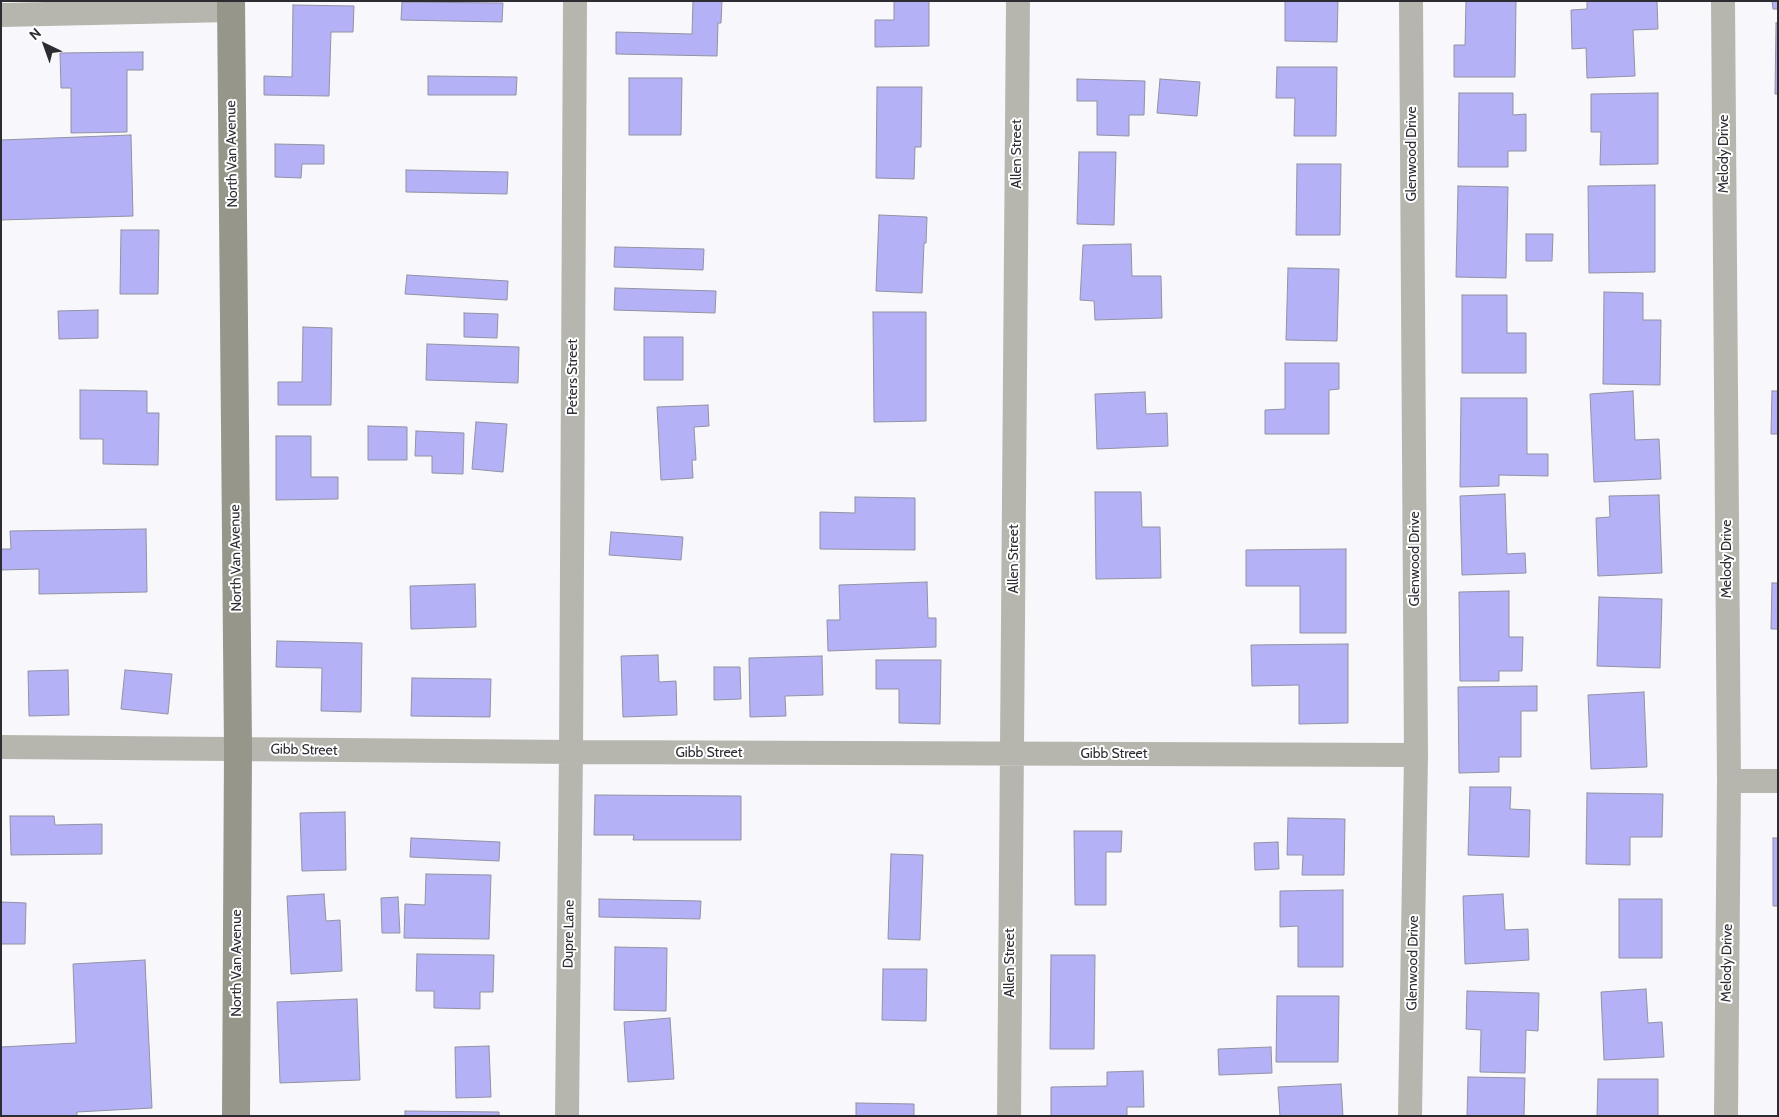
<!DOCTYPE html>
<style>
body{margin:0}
#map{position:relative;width:1779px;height:1117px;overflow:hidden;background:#f8f8fc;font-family:Cabin,sans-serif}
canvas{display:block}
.frame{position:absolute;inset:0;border:2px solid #2c2c32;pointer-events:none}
.north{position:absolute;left:20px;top:20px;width:50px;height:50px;-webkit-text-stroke:4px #fff;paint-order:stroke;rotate:318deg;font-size:14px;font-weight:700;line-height:20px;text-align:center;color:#2c2c32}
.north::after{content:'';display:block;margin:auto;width:18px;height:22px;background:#2c2c32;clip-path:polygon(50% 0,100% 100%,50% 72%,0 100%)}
</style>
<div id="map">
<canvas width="1779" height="1117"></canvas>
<div class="frame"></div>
<div class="north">N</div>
</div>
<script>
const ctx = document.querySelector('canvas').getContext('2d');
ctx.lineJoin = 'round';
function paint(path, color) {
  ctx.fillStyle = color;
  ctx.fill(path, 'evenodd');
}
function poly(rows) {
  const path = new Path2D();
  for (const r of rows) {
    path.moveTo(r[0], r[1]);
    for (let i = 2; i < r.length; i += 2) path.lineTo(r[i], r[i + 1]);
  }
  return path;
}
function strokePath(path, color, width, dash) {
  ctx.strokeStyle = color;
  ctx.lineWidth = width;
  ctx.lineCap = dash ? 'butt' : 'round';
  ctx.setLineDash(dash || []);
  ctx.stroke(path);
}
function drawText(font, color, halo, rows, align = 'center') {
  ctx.font = font + ' Cabin,sans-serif';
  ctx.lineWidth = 4;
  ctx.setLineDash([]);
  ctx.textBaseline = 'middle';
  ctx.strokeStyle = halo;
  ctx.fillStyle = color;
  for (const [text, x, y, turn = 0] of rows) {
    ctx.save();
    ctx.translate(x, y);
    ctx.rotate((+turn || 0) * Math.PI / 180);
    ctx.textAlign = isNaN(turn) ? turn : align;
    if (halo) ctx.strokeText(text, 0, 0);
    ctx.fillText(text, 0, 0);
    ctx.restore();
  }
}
const building = poly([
 [693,1,722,1,721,23,718,23,717,56,616,54,616,32,692,34,693,1],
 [894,1,929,1,929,46,875,47,875,20,894,20,894,1],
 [1285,1,1338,1,1337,42,1285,41,1285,1],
 [1466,1,1516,1,1515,77,1454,77,1454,45,1465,45,1466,1],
 [1587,1,1657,1,1658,29,1633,30,1635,76,1587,78,1586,48,1572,49,1571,10,1587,9,1587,1],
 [1772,1,1778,1,1778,9,1773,9,1772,1],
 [402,2,503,3,502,22,401,20,402,2],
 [293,5,354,6,353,32,331,32,329,96,264,95,264,76,292,77,293,5],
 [1776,23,1778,23,1778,94,1775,94,1776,23],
 [143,52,143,70,127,70,127,132,71,133,71,88,61,88,60,53,143,52],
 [1277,67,1337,67,1336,136,1294,136,1295,98,1276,98,1277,67],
 [428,76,517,77,516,95,428,95,428,76],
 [629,78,682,78,681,135,629,135,629,78],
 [1077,79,1145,81,1144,115,1129,115,1129,136,1097,135,1097,101,1077,101,1077,79],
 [1160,79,1200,82,1197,116,1157,113,1160,79],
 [877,87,922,87,921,147,915,147,914,179,876,178,877,87],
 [1459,93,1513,93,1513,115,1526,114,1526,151,1508,151,1508,167,1458,167,1459,93],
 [1658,93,1658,164,1600,165,1601,132,1591,132,1591,94,1658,93],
 [131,135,133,216,1,220,1,140,131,135],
 [275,144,324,145,324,164,302,164,301,178,275,177,275,144],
 [1079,152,1116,152,1114,225,1077,224,1079,152],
 [1297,164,1341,164,1340,235,1296,235,1297,164],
 [406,170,508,172,507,194,406,192,406,170],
 [1655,185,1655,272,1589,273,1588,186,1655,185],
 [1458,186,1508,187,1506,278,1456,277,1458,186],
 [879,215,927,217,926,243,924,243,922,293,876,291,879,215],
 [121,230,159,230,158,294,120,294,121,230],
 [1526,234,1553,234,1552,261,1526,261,1526,234],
 [1131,244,1132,276,1161,276,1162,318,1095,320,1094,301,1080,300,1083,245,1131,244],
 [615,247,704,249,703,270,614,267,615,247],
 [1288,268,1339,269,1337,341,1286,340,1288,268],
 [407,275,508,281,507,300,405,294,407,275],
 [615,288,716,291,715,313,614,310,615,288],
 [1604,292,1643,293,1643,320,1661,320,1660,385,1603,384,1604,292],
 [1462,295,1507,295,1507,333,1526,333,1526,373,1462,373,1462,295],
 [98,310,98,338,59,339,58,311,98,310],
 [873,312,926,312,926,421,874,422,873,312],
 [464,313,498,314,497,338,464,337,464,313],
 [303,327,332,328,331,405,278,405,278,382,302,382,303,327],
 [644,337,683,337,683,380,644,380,644,337],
 [427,344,519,347,518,383,426,380,427,344],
 [1285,363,1339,363,1339,389,1329,390,1329,434,1265,434,1265,410,1285,409,1285,363],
 [80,390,147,391,147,413,159,413,158,465,103,464,103,439,80,439,80,390],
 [1633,391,1635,440,1659,439,1661,479,1594,482,1590,394,1633,391],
 [1772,391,1778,391,1778,434,1771,434,1772,391],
 [1145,392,1146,414,1167,413,1168,446,1097,449,1095,394,1145,392],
 [1461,398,1527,398,1527,454,1548,454,1548,476,1499,475,1499,486,1460,487,1461,398],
 [708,405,709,426,694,427,696,460,692,460,693,478,661,480,657,407,708,405],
 [476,422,507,424,503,472,472,469,476,422],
 [368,426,407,427,407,460,368,460,368,426],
 [416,431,464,433,463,474,432,473,432,456,415,456,416,431],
 [276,436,311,436,311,477,338,477,338,499,276,500,276,436],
 [1095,492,1141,492,1142,527,1160,527,1161,578,1096,579,1095,492],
 [1505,494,1507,554,1525,553,1526,573,1462,575,1460,496,1505,494],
 [1659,495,1662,573,1598,576,1596,518,1610,517,1609,496,1659,495],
 [855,497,915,498,915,550,820,549,820,512,855,513,855,497],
 [146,529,147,592,39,594,39,569,1,570,1,549,11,549,10,531,146,529],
 [611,532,683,537,681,560,609,555,611,532],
 [1346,549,1346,633,1300,633,1300,586,1246,586,1246,550,1346,549],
 [927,582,928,618,936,618,936,647,828,651,827,620,840,620,839,585,927,582],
 [1772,583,1778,583,1778,629,1771,629,1772,583],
 [475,584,476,627,411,629,410,586,475,584],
 [1509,591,1509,637,1523,637,1522,671,1499,671,1499,681,1460,681,1459,592,1509,591],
 [1599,597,1662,599,1660,668,1597,666,1599,597],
 [277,641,362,643,361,712,321,711,322,668,276,667,277,641],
 [1348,644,1348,723,1299,724,1299,685,1252,686,1251,645,1348,644],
 [658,655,659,682,676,681,677,715,623,717,621,656,658,655],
 [822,656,823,695,785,696,786,716,750,717,749,658,822,656],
 [876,660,941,660,940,724,899,723,899,689,876,689,876,660],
 [714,667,740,667,741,699,714,700,714,667],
 [68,670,69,715,29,716,28,671,68,670],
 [125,670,172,674,168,714,121,709,125,670],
 [412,678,491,679,490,717,411,716,412,678],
 [1537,686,1537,711,1521,711,1521,757,1499,757,1499,772,1459,773,1458,687,1537,686],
 [1644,692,1647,767,1591,769,1588,695,1644,692],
 [1470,787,1511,787,1510,809,1530,810,1529,857,1468,855,1470,787],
 [1587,793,1663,794,1662,837,1630,837,1630,865,1586,864,1587,793],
 [595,795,741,796,741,840,633,840,634,835,594,835,595,795],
 [345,812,346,870,302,871,300,813,345,812],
 [10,816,54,816,55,825,102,824,102,854,11,855,10,816],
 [1288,818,1345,819,1344,875,1302,875,1303,855,1287,855,1288,818],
 [1074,831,1122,831,1121,852,1106,852,1106,905,1075,905,1074,831],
 [411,838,500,842,499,861,410,857,411,838],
 [1773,838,1778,838,1778,906,1773,906,1773,838],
 [1278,842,1279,869,1255,870,1254,843,1278,842],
 [891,854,923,855,920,940,888,939,891,854],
 [426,874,491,875,489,939,404,938,405,904,425,905,426,874],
 [1343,890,1343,967,1298,967,1298,926,1280,927,1280,891,1343,890],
 [324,894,326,921,340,920,342,971,291,974,287,896,324,894],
 [1503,894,1505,930,1528,929,1529,960,1465,964,1463,896,1503,894],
 [398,897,400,933,382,933,381,898,398,897],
 [599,899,701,901,700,919,599,917,599,899],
 [1619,899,1662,899,1662,958,1619,958,1619,899],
 [1,902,26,903,25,944,1,944,1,902],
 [615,947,667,948,666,1011,614,1010,615,947],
 [417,954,494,955,493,992,480,992,480,1009,434,1008,434,991,416,991,417,954],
 [1051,955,1095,955,1094,1049,1050,1049,1051,955],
 [145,960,152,1108,77,1112,77,1116,1,1116,1,1047,76,1043,73,964,145,960],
 [883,969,927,969,926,1021,882,1020,883,969],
 [1646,989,1648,1023,1662,1022,1664,1057,1604,1060,1601,992,1646,989],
 [1467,991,1539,993,1538,1031,1526,1030,1525,1073,1480,1072,1481,1030,1466,1029,1467,991],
 [1277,996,1339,996,1338,1062,1276,1062,1277,996],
 [357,999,360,1080,280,1083,277,1002,357,999],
 [670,1018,674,1079,628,1082,624,1022,670,1018],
 [489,1046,491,1097,456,1098,455,1047,489,1046],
 [1271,1047,1272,1073,1219,1075,1218,1049,1271,1047],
 [1143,1071,1144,1107,1127,1107,1127,1116,1051,1116,1051,1087,1107,1086,1107,1072,1143,1071],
 [1468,1077,1525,1078,1524,1116,1467,1116,1468,1077],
 [1598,1079,1658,1079,1658,1116,1597,1116,1598,1079],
 [1341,1084,1343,1116,1280,1116,1278,1087,1341,1084],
 [856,1103,914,1104,914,1116,856,1116,856,1103],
 [405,1111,499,1112,499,1116,405,1116,405,1111]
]);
paint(building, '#b4b1f7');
strokePath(building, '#9192a2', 1);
strokePath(poly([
 [1723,1,1729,781,1726,1116],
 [1,15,231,10],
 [1,747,571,752,1416,755],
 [1729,781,1778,781],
 [567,1116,571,752,575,1],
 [1009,1116,1018,1],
 [1410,1116,1416,755,1411,1]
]), '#b7b6ae', 24);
strokePath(poly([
 [231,1,238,749,236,1116]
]), '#97968a', 28);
drawText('14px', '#2c2c32', '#fff', [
 ["North Van Avenue",232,154,-91],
 ["Allen Street",1017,154,-90],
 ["Glenwood Drive",1412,154,-90],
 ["Melody Drive",1724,154,-90],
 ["Peters Street",573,377,-90],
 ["North Van Avenue",236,558,-91],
 ["Allen Street",1014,559,-90],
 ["Glenwood Drive",1415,559,-90],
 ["Melody Drive",1727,559,-90],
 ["Gibb Street",304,750,1],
 ["Gibb Street",709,753],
 ["Gibb Street",1114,754],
 ["Dupre Lane",569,934,-89],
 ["North Van Avenue",237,963,-90],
 ["Allen Street",1010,963,-90],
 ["Glenwood Drive",1413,963,-89],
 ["Melody Drive",1727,963,-89]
]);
</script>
